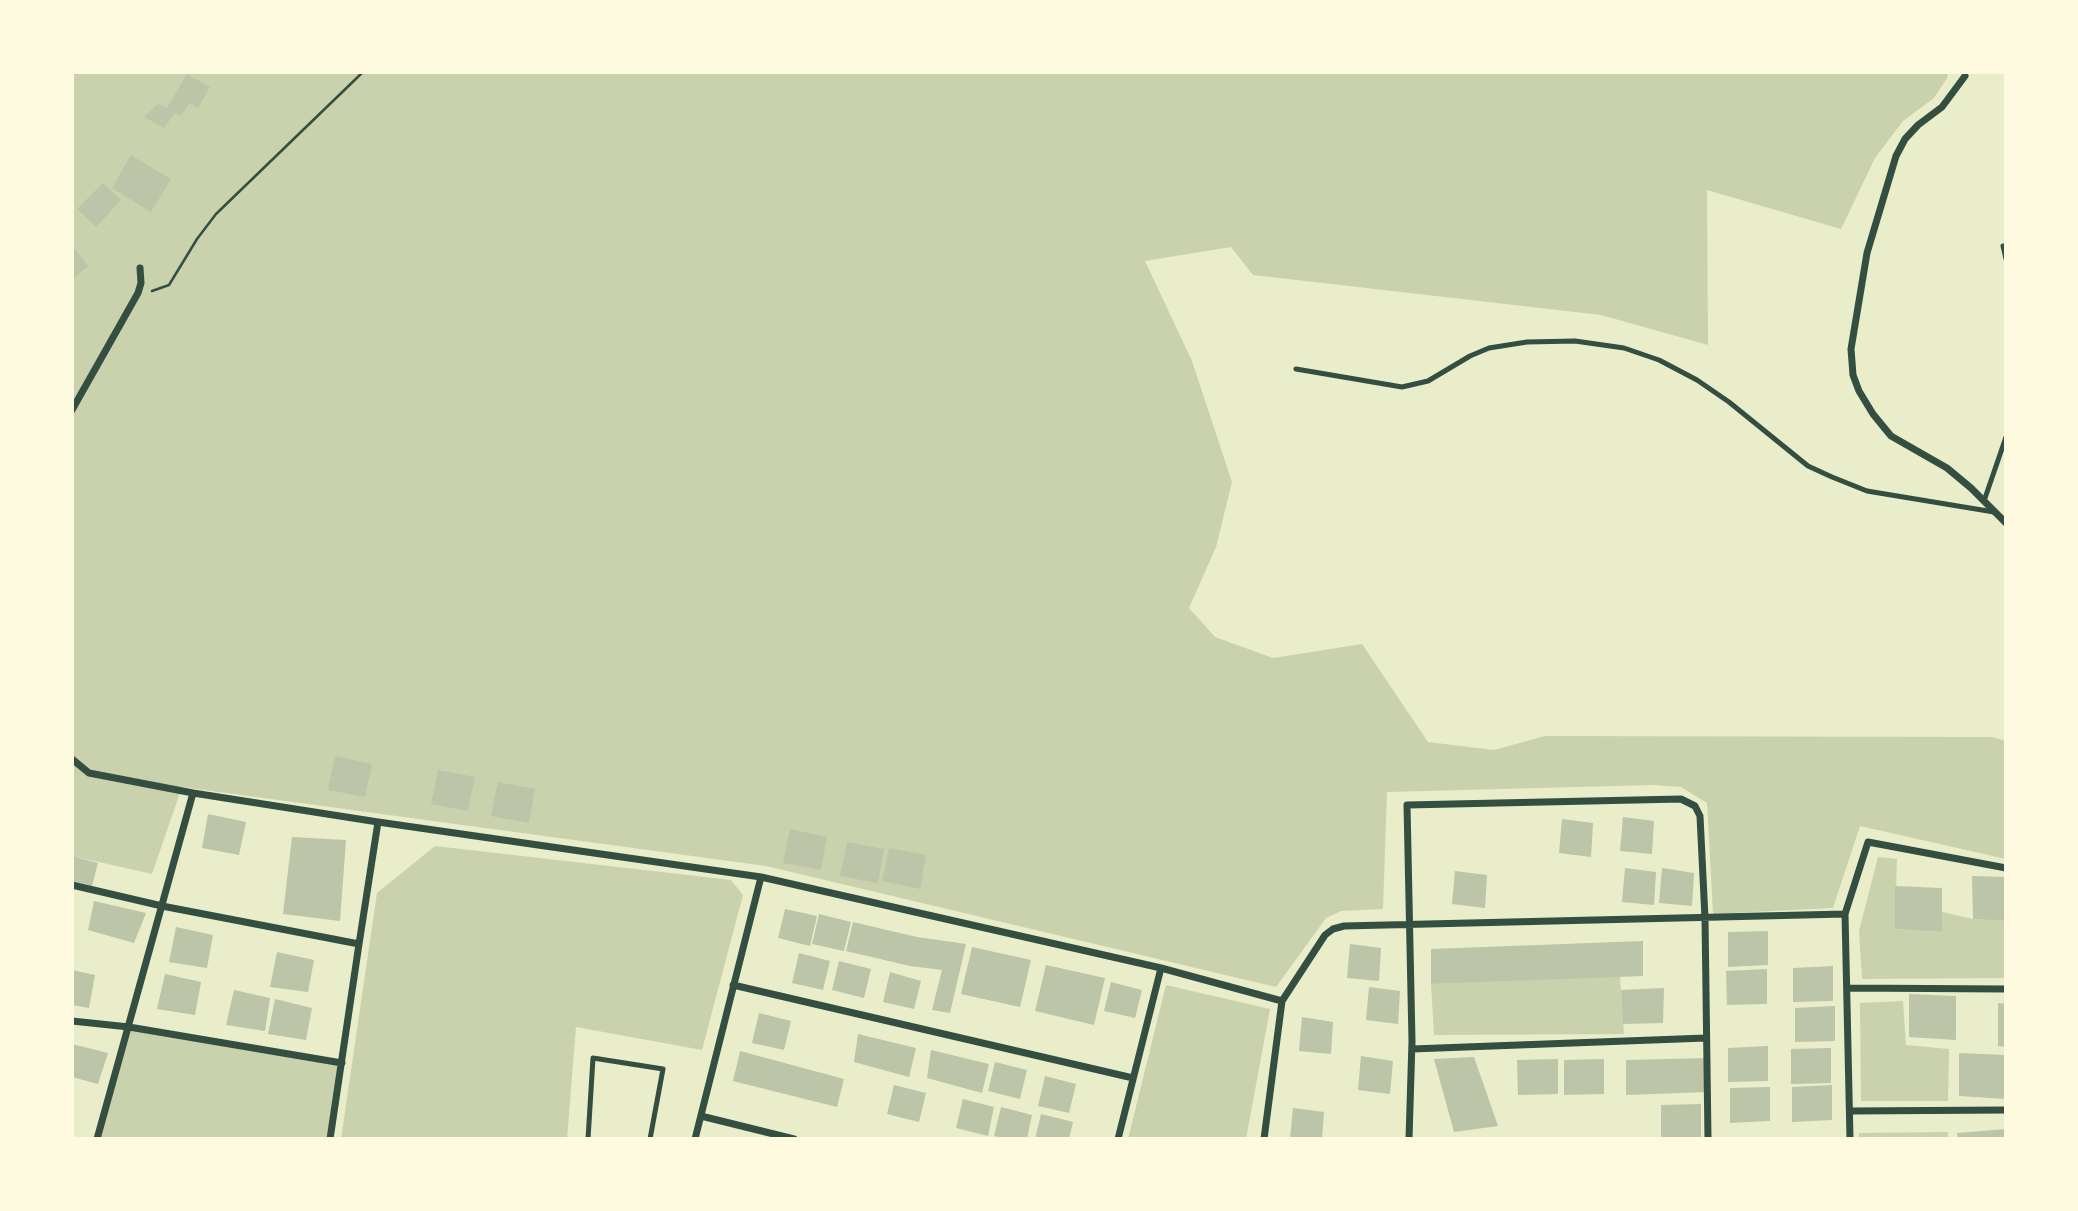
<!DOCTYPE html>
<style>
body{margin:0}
#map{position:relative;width:2078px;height:1211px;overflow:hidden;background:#e9edc9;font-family:"Playfair Display",serif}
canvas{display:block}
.frame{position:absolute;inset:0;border:74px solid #fefae0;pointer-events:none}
</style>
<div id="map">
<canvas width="2078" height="1211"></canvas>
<div class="frame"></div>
</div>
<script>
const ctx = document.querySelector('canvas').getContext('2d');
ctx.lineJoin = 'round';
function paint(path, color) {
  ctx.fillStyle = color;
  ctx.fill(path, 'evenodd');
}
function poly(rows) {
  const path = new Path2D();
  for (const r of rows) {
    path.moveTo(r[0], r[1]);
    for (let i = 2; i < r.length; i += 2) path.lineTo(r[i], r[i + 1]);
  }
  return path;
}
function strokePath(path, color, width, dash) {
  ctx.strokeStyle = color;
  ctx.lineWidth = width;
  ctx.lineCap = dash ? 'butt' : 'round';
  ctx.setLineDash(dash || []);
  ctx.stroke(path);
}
paint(poly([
 [72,72,1948,72,1947,78,1934,98,1903,121,1875,158,1841,229,1707,190,1708,345,1601,315,1253,275,1231,247,1145,261,1192,361,1232,482,1216,547,1189,608,1215,637,1273,658,1362,644,1428,742,1494,750,1545,736,1992,737,2006,741,2006,859,1860,826,1833,908,1713,914,1707,803,1681,787,1653,785,1387,792,1383,909,1341,911,1326,918,1276,987,766,866,182,787,152,874,72,856],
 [435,846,731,880,743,895,702,1050,576,1027,567,1139,341,1139,377,893],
 [1878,857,1897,859,1895,929,1941,932,1942,912,1973,919,2006,921,2006,978,1862,979,1859,931],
 [1620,976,1624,1034,1434,1035,1431,984],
 [1166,985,1270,1009,1246,1139,1128,1139],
 [1903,1001,1906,1045,1949,1049,1948,1101,1861,1101,1860,1003],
 [129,1027,342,1063,330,1139,97,1139],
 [1948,1132,1948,1139,1859,1139,1859,1133]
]), '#cad2ad');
paint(poly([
 [187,74,210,87,198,108,189,103,181,116,175,113,164,128,144,117,158,104,167,108],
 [131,155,171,179,151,212,112,188],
 [103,183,121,200,96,227,77,209],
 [72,245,88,266,72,279],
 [335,756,372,764,365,797,328,790],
 [438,770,475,777,468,811,431,804],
 [498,782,535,789,529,823,491,816],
 [208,814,246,822,239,855,202,848],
 [1623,817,1654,821,1652,854,1620,851],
 [1562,819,1593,823,1591,857,1559,853],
 [790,829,827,837,821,870,783,863],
 [292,837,346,840,340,921,283,914],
 [847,842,884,849,878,883,840,876],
 [889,848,926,855,920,889,882,881],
 [72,856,98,863,92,886,72,881],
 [1625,868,1656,872,1654,905,1622,902],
 [1662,868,1694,873,1692,906,1659,903],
 [1455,871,1487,875,1485,908,1452,904],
 [1972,876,2006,877,2006,921,1973,919],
 [1895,886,1942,888,1942,932,1895,929],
 [94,901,146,913,134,943,88,930],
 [785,909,817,916,810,946,778,938],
 [819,914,851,922,844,951,812,944],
 [853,922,917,937,966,944,950,1013,932,1010,942,970,910,966,846,951],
 [176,927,213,935,207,968,169,962],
 [1768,931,1768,965,1728,967,1728,932],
 [1643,941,1643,976,1431,984,1431,949],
 [1350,944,1381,948,1379,981,1347,978],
 [972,947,1031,960,1020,1007,961,994],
 [277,952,314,960,308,992,270,987],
 [799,953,830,961,823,990,792,983],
 [839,961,871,969,864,998,832,990],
 [1046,965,1105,978,1094,1025,1035,1011],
 [1833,966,1833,1001,1793,1002,1793,968],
 [1767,969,1767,1004,1727,1005,1726,971],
 [72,970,95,975,89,1008,72,1005],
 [890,972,921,981,914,1009,883,1002],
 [165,974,201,982,195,1015,157,1009],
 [1111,982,1142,990,1135,1018,1104,1011],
 [1369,987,1400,991,1398,1024,1366,1020],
 [1664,988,1663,1023,1623,1024,1621,990],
 [234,990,270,998,265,1031,226,1025],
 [1909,994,1956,996,1956,1040,1909,1037],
 [275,999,312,1008,306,1040,268,1034],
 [1998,1003,2006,1004,2006,1047,1998,1046],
 [1835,1006,1835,1041,1795,1042,1795,1008],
 [759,1013,791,1021,784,1050,752,1043],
 [1302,1017,1333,1022,1331,1054,1299,1051],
 [858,1034,916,1048,909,1077,854,1062],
 [72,1044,108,1053,98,1084,72,1077],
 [1768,1046,1768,1081,1728,1082,1728,1048],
 [1831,1048,1831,1083,1791,1084,1791,1049],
 [931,1050,989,1064,982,1093,927,1078],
 [740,1051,844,1079,837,1107,733,1081],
 [1959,1053,2006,1055,2006,1099,1959,1096],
 [1361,1056,1393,1061,1390,1094,1358,1090],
 [1474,1057,1498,1126,1454,1132,1434,1059],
 [1707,1058,1707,1092,1626,1095,1626,1060],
 [1558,1059,1558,1094,1518,1095,1517,1060],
 [1604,1059,1604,1094,1564,1095,1564,1060],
 [995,1062,1027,1070,1020,1099,988,1091],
 [1045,1076,1076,1084,1069,1113,1038,1106],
 [894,1085,926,1093,919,1122,887,1114],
 [1832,1085,1832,1120,1792,1122,1792,1087],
 [1770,1087,1770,1121,1730,1123,1730,1088],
 [963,1099,994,1107,988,1136,956,1128],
 [1701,1104,1701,1139,1661,1139,1661,1105],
 [1001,1107,1032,1115,1027,1139,1007,1139,994,1136],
 [1293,1108,1324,1112,1322,1139,1290,1139],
 [1041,1114,1073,1122,1069,1139,1035,1139],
 [2006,1129,2006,1139,1958,1139,1957,1133]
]), '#bcc5a7');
strokePath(poly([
 [152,291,169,285,197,239,216,214,363,72]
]), '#344e41', 2.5);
strokePath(poly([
 [2003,246,2006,259],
 [1296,369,1402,387,1428,381,1470,356,1489,348,1527,342,1575,341,1624,348,1659,360,1697,380,1729,402,1808,466,1832,477,1867,491,1994,512],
 [1984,501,2006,437],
 [588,1139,593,1058,663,1069,650,1139]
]), '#344e41', 5);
strokePath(poly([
 [1965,76,1942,107,1918,125,1905,139,1896,156,1867,253,1851,349,1853,375,1859,391,1873,414,1891,436,1947,468,1971,488,2006,523],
 [72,410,138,293,141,283,140,268],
 [72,759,89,773,193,793],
 [72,885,162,906,359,944,330,1139],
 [359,944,378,822],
 [733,985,1133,1078],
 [1848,988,2006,989],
 [72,1021,129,1027,342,1063],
 [1412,1049,1706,1038],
 [1851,1111,2006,1110],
 [701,1116,794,1139],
 [97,1139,193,793,378,822,761,877,1161,968,1282,1001],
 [695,1139,761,877],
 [1118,1139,1161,968],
 [1264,1139,1282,1001,1325,935,1333,929,1344,926,1845,914],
 [1409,1139,1412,1041,1407,805,1681,799,1695,806,1700,816,1705,918,1708,1139],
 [1850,1139,1845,914,1868,842,2006,868]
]), '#344e41', 7);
</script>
